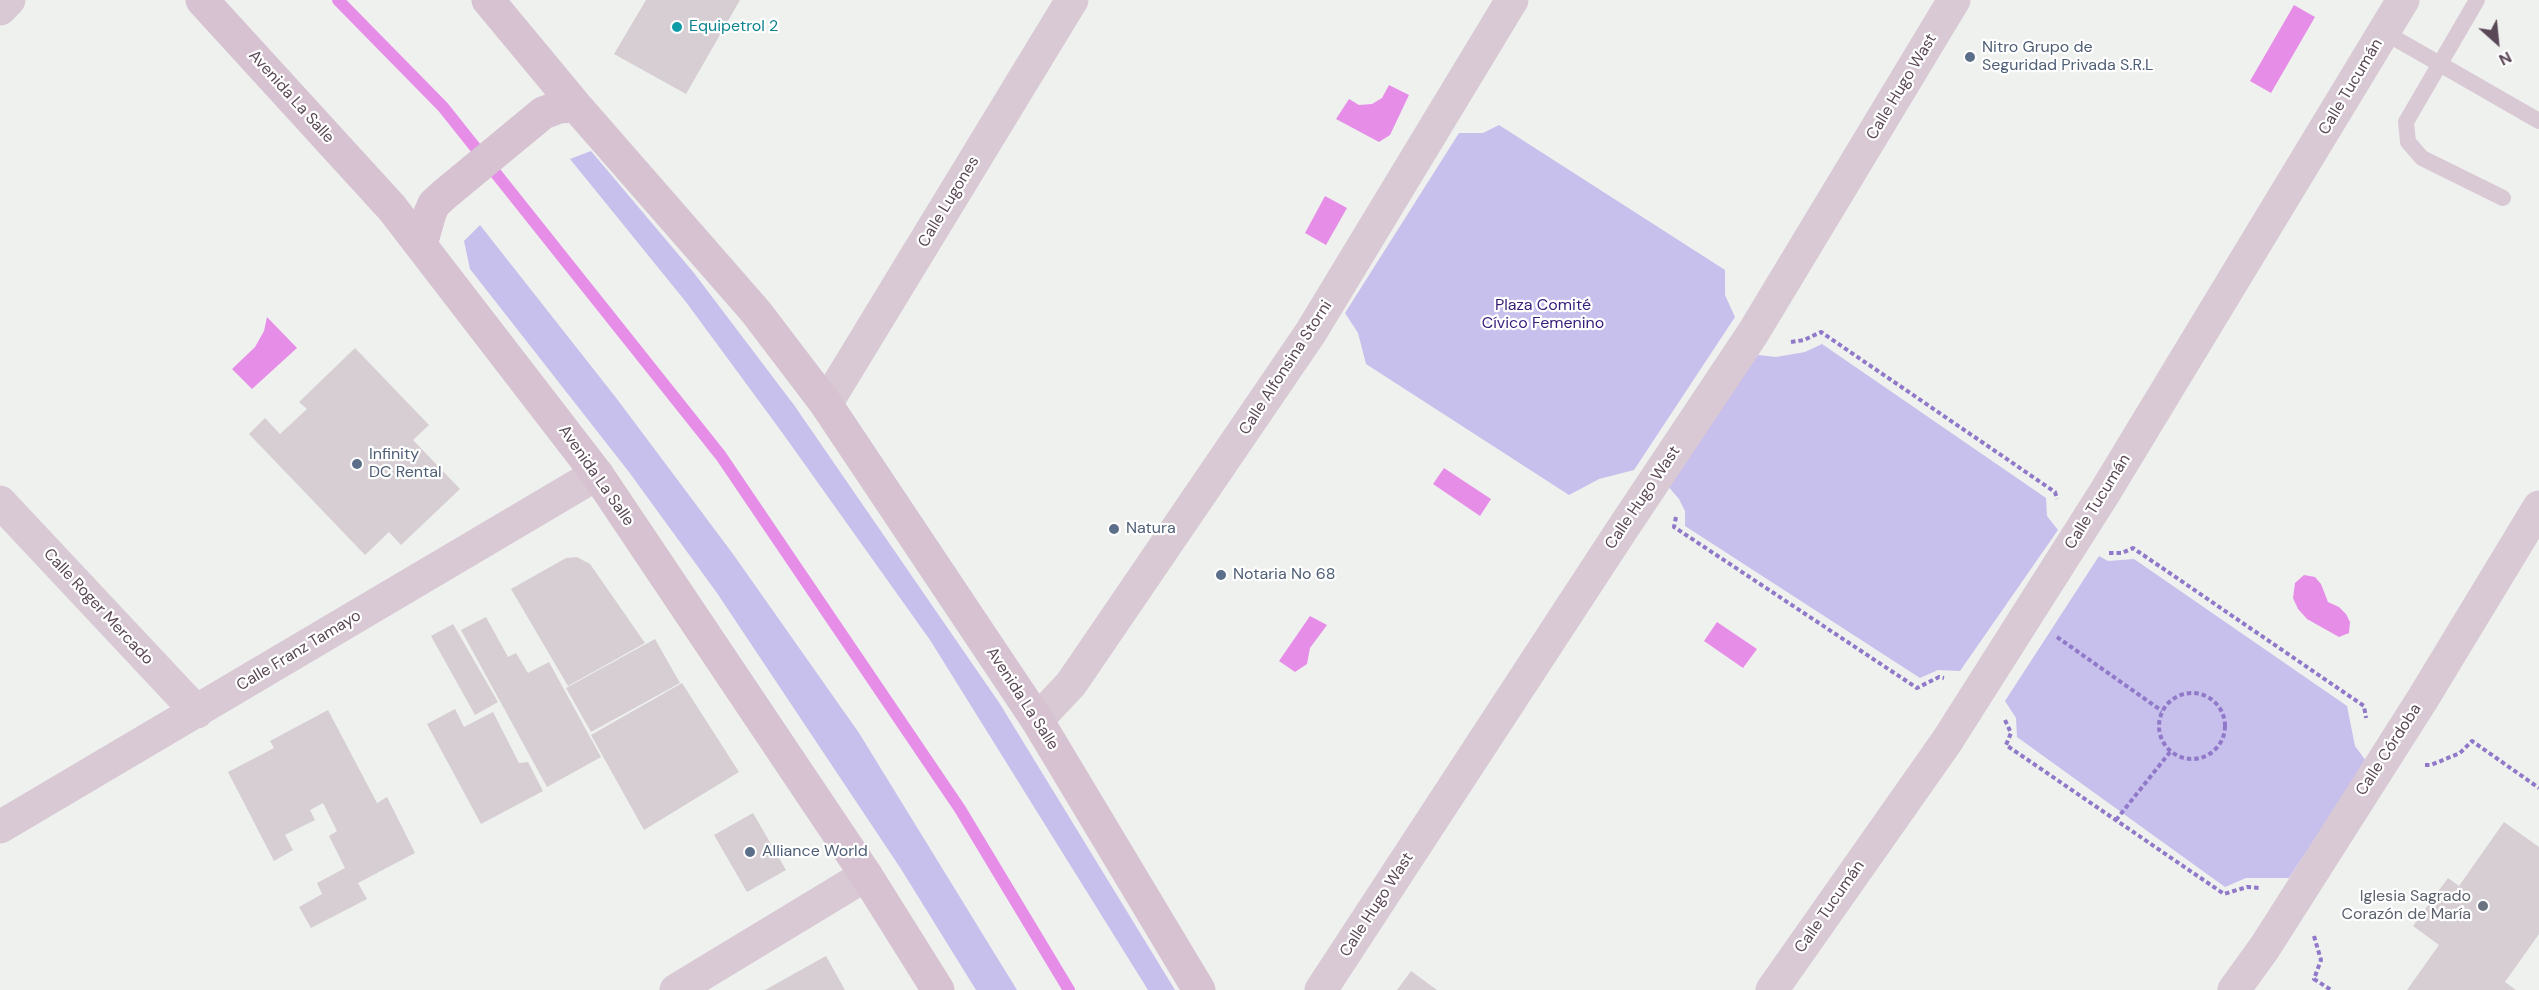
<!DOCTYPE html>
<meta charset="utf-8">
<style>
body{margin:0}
#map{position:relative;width:2539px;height:990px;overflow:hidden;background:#eff1ef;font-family:"DM Sans",sans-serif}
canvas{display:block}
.north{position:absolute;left:2467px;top:12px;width:60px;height:60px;-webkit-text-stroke:4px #fff;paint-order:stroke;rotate:153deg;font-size:16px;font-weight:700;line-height:24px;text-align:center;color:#5b4856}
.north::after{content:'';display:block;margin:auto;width:21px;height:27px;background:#5b4856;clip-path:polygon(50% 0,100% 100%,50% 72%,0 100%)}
</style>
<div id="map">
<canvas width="2539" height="990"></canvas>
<div class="north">N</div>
</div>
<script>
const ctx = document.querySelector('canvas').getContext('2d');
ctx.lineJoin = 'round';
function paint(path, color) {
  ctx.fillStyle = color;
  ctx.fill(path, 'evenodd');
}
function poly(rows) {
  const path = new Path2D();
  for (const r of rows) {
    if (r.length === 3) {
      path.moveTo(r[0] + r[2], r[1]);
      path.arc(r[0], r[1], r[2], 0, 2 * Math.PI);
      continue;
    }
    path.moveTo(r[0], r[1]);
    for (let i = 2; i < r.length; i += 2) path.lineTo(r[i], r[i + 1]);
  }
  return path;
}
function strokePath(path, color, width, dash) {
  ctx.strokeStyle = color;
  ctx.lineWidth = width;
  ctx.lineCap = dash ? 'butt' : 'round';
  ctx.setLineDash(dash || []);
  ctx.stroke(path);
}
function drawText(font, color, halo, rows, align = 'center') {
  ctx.font = font + ' "DM Sans",sans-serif';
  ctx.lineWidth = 4.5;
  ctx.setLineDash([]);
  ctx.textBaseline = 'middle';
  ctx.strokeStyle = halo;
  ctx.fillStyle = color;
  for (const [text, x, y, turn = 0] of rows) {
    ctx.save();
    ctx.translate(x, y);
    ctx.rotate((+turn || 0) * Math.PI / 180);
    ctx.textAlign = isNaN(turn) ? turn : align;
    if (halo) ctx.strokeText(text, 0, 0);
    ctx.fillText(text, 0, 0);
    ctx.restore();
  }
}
paint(poly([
 [1499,125,1725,270,1725,295,1735,317,1634,470,1599,479,1569,495,1366,364,1358,333,1345,313,1459,133,1483,133],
 [591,151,694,273,794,405,1000,704,1175,990,1148,990,930,640,781,431,686,302,570,159],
 [480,225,617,399,733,554,859,733,1017,990,976,990,901,869,717,593,629,472,470,269,464,241],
 [1822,344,2046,498,2047,516,2058,530,1960,671,1938,670,1920,678,1685,526,1685,511,1679,499,1666,484,1758,355,1776,357,1805,352],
 [2099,556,2108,561,2134,559,2347,706,2355,746,2366,761,2289,878,2246,878,2225,887,2017,737,2016,718,2005,701]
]), '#c7bfec');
paint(poly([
 [2294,5,2315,17,2271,93,2250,81],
 [1389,85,1409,95,1390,135,1379,142,1336,119,1349,99,1359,105,1372,104,1382,98],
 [1325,196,1347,208,1326,245,1305,233],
 [267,317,297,348,252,389,232,369,255,347,264,331],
 [1444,468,1491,499,1480,516,1433,484],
 [2304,575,2315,577,2321,584,2328,602,2339,607,2346,614,2350,622,2349,633,2339,637,2307,619,2298,609,2293,598,2295,583],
 [1310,616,1327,625,1310,648,1307,664,1295,672,1279,661],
 [1717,622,1757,649,1743,668,1704,641]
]), '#e68ee7');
strokePath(poly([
 [338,0,443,107,721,456,960,809,1069,990]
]), '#e68ee7', 12);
paint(poly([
 [646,0,740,0,686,94,614,54],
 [355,348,429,425,413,440,460,489,401,545,389,532,365,555,249,434,265,418,280,434,307,409,299,402],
 [577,557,590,564,645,643,568,686,511,589,566,558],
 [486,617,508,657,516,653,528,673,549,662,601,757,547,787,461,630],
 [453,624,498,702,475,715,431,636],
 [655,639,680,683,591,732,566,688],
 [682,683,739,772,644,830,591,735],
 [455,709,464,727,493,712,519,763,528,762,543,791,481,824,427,724],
 [328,710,377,803,387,797,415,853,358,883,367,899,311,928,299,907,322,894,317,883,345,868,329,836,337,831,323,803,310,810,315,820,285,835,293,850,274,861,228,772,274,748,270,741],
 [753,813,786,870,747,892,714,835],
 [2504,822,2539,847,2539,934,2505,982,2516,990,2407,990,2439,945,2413,926,2448,878,2459,886],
 [826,956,845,990,765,990],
 [1411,971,1437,990,1397,990]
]), '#d6ced3');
strokePath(poly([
 [1791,342,1804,340,1821,332,2055,492,2057,499],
 [1676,517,1674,527,1917,688,1939,677,1944,678],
 [2109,553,2122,553,2133,548,2364,706,2366,718],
 [2057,637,2162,711],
 [2192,726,33],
 [2005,720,2011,733,2006,745,2224,894,2247,887,2260,888],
 [2425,765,2431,765,2460,753,2472,741,2539,788],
 [2116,820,2170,752],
 [2314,936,2321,960,2314,979,2331,990]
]), '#9079c9', 4, [4.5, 3]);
strokePath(poly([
 [2477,0,2406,122,2408,142,2422,158,2503,198],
 [2384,32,2539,121]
]), '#d8c9d4', 16);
strokePath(poly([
 [0,9,9,0],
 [826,404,1072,0],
 [0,502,197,712],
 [1037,720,1071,684,1311,332,1512,0],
 [0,827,597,474],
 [676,990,866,875],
 [1321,990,1621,531,1753,333,1954,0],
 [1772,990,1947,741,2105,492,2403,0],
 [2234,990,2265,947,2422,700,2539,507]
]), '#d8c9d4', 33);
strokePath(poly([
 [202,0,392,208,597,474,866,875,938,990],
 [488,0,576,106,756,312,826,404,1037,720,1199,990],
 [421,245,430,213,434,204,445,194,543,113,559,107,576,106]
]), '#d6c2d0', 33);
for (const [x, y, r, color] of [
 [677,27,6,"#0f9aa8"],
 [1970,57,6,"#5c6f8a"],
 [357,464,6,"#5c6f8a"],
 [1114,529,6,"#5c6f8a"],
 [1221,575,6,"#5c6f8a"],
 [750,852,6,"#5c6f8a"],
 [2483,906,6,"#6b7280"]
]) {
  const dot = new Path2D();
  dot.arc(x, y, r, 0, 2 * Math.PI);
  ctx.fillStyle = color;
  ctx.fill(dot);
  strokePath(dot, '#fff', 2);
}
drawText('16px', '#0d838f', '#fff', [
 ["Equipetrol 2",689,27]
], 'left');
drawText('16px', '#4e5e75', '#fff', [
 ["Nitro Grupo de",1982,48],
 ["Seguridad Privada S.R.L",1982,66],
 ["Infinity",369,455],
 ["DC Rental",369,473],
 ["Natura",1126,529],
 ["Notaria No 68",1233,575],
 ["Alliance World",762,852]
], 'left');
drawText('16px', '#5b4856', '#fff', [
 ["Calle Hugo Wast",1902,87,-59],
 ["Calle Tucumán",2351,87,-59],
 ["Avenida La Salle",291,97,48],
 ["Calle Lugones",949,202,-59],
 ["Calle Alfonsina Storni",1286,368,-57],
 ["Avenida La Salle",596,476,55],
 ["Calle Hugo Wast",1643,498,-56],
 ["Calle Tucumán",2098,502,-58],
 ["Calle Roger Mercado",98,607,47],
 ["Calle Franz Tamayo",299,651,-31],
 ["Avenida La Salle",1022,699,57],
 ["Calle Córdoba",2389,750,-57],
 ["Calle Hugo Wast",1377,905,-57],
 ["Calle Tucumán",1830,907,-55]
]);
drawText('16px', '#361c79', '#fff', [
 ["Plaza Comité",1543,306],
 ["Cívico Femenino",1543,324]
]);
drawText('16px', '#5b616d', '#fff', [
 ["Iglesia Sagrado",2471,897],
 ["Corazón de María",2471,915]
], 'right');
</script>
